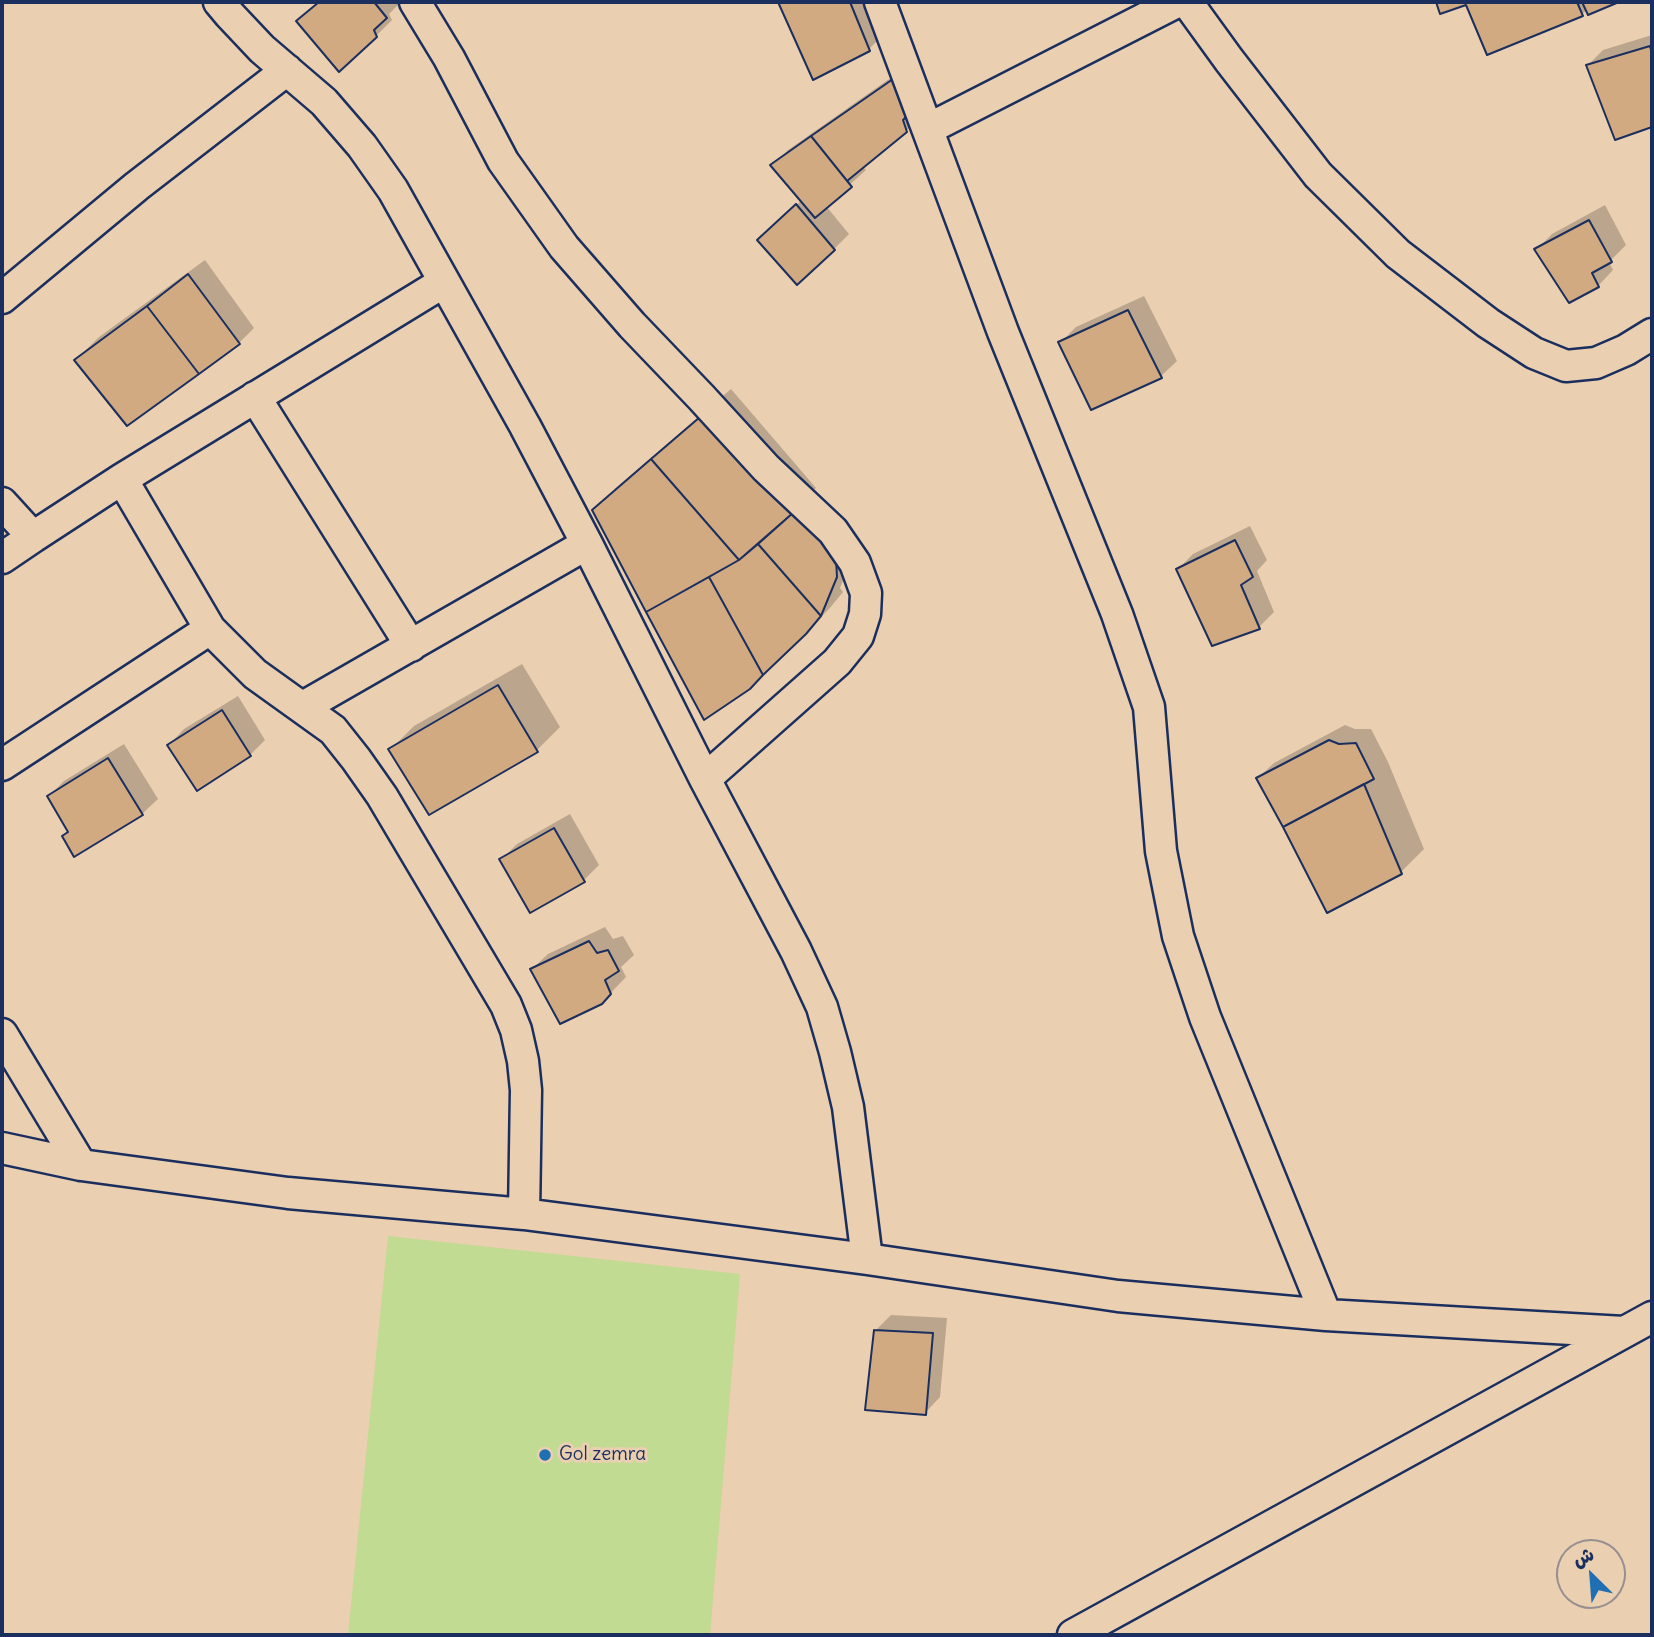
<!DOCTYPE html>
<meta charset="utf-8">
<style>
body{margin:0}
#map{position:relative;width:1654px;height:1637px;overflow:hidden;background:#eacfb1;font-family:Delius,"Playpen Sans Arabic",sans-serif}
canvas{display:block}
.frame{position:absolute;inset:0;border:4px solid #1b2f5e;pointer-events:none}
.north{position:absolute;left:1556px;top:1539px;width:70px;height:70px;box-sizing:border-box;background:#eacfb1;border:2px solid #978f90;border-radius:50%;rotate:335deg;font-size:19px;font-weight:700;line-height:28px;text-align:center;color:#1b2f5e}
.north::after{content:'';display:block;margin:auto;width:24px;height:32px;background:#1f6fb2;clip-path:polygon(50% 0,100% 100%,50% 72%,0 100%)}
</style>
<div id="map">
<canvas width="1654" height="1637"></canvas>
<div class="frame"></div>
<div class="north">ش</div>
</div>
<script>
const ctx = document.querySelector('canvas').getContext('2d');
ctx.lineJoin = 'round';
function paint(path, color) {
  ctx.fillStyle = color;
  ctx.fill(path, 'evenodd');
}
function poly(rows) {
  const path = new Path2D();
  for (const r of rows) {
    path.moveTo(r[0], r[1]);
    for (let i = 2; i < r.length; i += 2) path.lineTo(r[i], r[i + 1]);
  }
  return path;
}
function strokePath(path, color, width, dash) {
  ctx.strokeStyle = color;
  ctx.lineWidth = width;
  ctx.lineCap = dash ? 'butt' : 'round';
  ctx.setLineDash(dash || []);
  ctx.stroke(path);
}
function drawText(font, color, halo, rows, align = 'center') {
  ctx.font = font + ' Delius,sans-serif';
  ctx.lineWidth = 6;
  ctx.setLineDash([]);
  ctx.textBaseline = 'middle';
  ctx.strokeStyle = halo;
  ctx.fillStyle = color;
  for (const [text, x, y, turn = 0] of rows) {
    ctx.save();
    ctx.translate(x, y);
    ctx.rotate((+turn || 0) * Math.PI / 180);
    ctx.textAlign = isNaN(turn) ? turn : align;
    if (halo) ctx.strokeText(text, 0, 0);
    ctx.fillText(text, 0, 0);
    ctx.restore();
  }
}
paint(poly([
 [388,1236,740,1274,710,1635,348,1635]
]), '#c1db92');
paint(poly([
 [318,2,401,2,389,14,392,20,376,36,298,21],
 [780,2,882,2,892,26,869,49,814,78],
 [1438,2,1615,2,1588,13,1587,10,1582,14,1488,53,1467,2,1441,11],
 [1652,35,1652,125,1616,138,1588,65,1603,50],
 [909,65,922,115,906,131,862,166,866,170,826,206,849,234,834,249,774,225,802,200,773,165,788,150],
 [1605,205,1626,245,1609,262,1613,270,1598,286,1537,249,1552,234],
 [205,260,254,328,239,343,76,360,99,337],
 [1144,296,1177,361,1161,376,1091,408,1060,343,1076,327],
 [731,389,816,488,808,496,851,560,840,588,843,592,829,609,805,633,705,718,594,510,617,487],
 [1250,526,1267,560,1257,571,1274,612,1259,627,1178,569,1193,554],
 [522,664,560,727,537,750,430,812,391,749,414,726],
 [238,696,265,740,250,755,169,745,184,729],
 [1345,725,1355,729,1371,729,1388,762,1424,849,1401,872,1258,778,1274,763],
 [124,744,158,799,142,814,70,831,49,796,64,781],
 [570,814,599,865,583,881,501,860,517,844],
 [605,927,613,939,623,936,634,955,621,967,626,977,601,1003,532,969,548,954],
 [891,1315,947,1318,940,1397,925,1413,875,1331]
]), '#0003');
const building = poly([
 [319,2,374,2,387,18,374,30,377,37,339,72,296,21,319,2],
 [778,2,850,2,870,51,813,80,778,2],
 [1436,2,1577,2,1583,16,1487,55,1466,5,1440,14,1436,2],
 [1582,2,1619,2,1588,15,1582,2],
 [1650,46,1652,54,1652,127,1615,140,1586,65,1650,46],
 [893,79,912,111,903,120,907,132,847,181,811,136,893,79],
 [811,136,852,187,815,218,770,165,811,136],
 [796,204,835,250,797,285,757,240,796,204],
 [1589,220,1612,262,1592,273,1599,287,1569,303,1534,249,1589,220],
 [188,274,240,344,199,374,147,306,188,274],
 [147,306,199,374,127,426,74,360,147,306],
 [1128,310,1162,378,1091,410,1058,342,1128,310],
 [707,411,794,512,739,560,651,459,707,411],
 [651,459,739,560,646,612,592,510,651,459],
 [794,512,836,558,837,577,821,616,758,544,794,512],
 [1235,540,1253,577,1241,585,1260,629,1212,646,1176,569,1235,540],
 [758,544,821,616,806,634,763,675,709,577,739,560,758,544],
 [709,577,763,675,750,689,704,720,646,612,709,577],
 [498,685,538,752,429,815,388,749,498,685],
 [222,710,251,756,197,791,167,745,222,710],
 [1329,740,1339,744,1356,743,1374,779,1283,827,1256,778,1329,740],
 [108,758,143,815,74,857,62,836,68,832,47,796,108,758],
 [1364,784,1402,874,1327,913,1283,827,1364,784],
 [554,828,585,882,530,913,499,859,554,828],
 [589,941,597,953,608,950,619,971,605,980,611,994,602,1004,560,1024,530,969,589,941],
 [874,1330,933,1333,926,1415,865,1410,874,1330]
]);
paint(building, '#d1aa82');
strokePath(building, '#1b2f5e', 2);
const street = poly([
 [219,2,229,14,262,49,324,102,362,146,393,190,525,426,587,544,705,779,796,951,822,1007,835,1052,848,1107,867,1259],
 [415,2,449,58,503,161,564,247,632,325,701,397,766,468,833,531,855,563,866,593,865,614,858,636,837,662,705,779],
 [880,2,1003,332,1117,614,1149,707,1161,851,1178,936,1205,1017,1326,1315],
 [1187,2,1229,60,1318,175,1398,254,1488,323,1534,353,1566,366,1596,363,1626,350,1652,334],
 [928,129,1177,2],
 [2,298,137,186,287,70],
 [255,397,411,646],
 [122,479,444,282],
 [2,503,33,537,122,479,210,629,255,674,333,730,356,759,382,796,506,1005,516,1030,523,1061,526,1090,524,1214],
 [2,558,33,537],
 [303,707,587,544],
 [2,765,210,629],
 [2,1034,81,1165],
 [2,1148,81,1165,288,1193,524,1214,867,1259,1118,1296,1326,1315,1624,1332],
 [1073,1635,1652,1317]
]);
strokePath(street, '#1b2f5e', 35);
strokePath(street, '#eacfb1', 30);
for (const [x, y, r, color] of [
 [545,1455,7,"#1f6fb2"]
]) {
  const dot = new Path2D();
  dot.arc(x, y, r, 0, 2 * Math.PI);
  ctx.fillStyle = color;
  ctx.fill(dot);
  strokePath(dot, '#eacfb1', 2.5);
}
drawText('19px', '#1b2f5e', '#eacfb1', [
 ["Gol zemra",559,1455]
], 'left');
</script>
